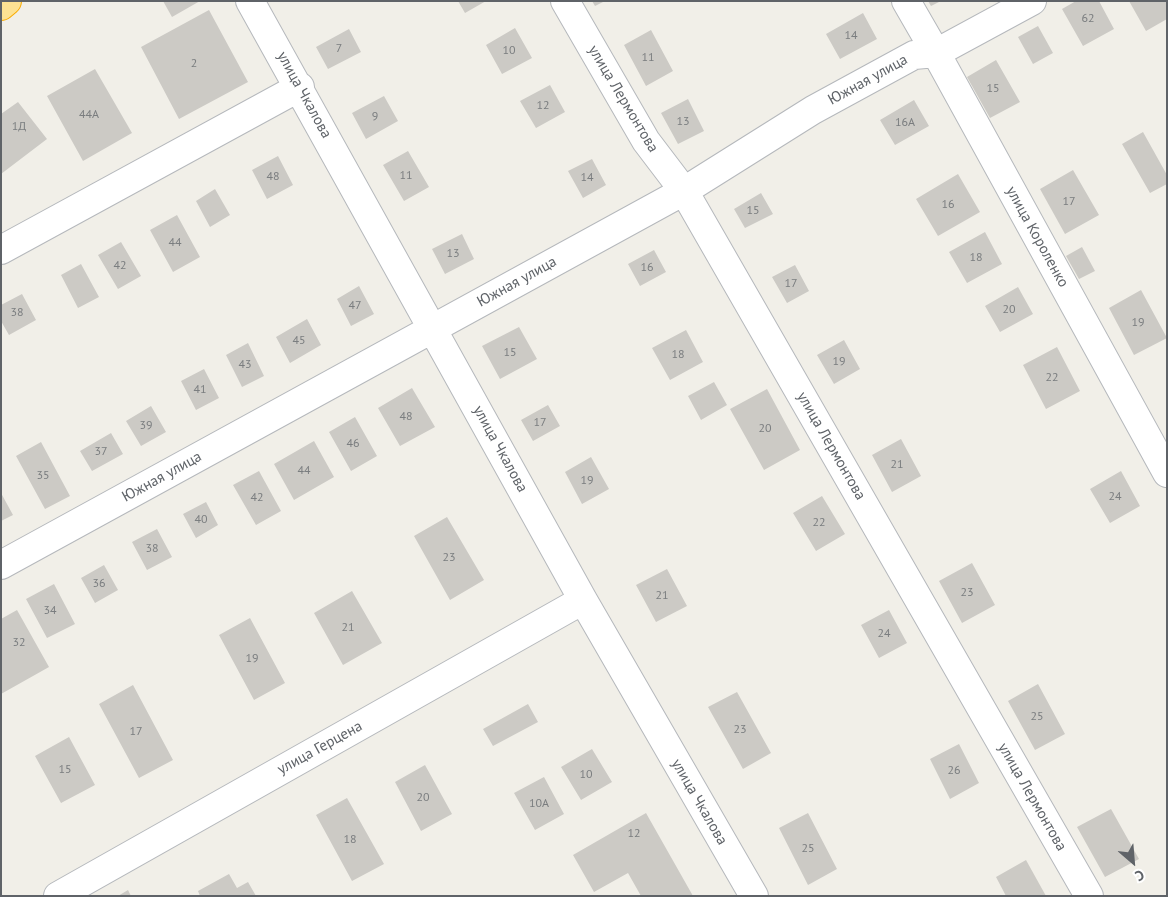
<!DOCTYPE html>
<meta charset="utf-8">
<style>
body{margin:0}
#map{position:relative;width:1168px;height:897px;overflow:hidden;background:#f1efe8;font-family:"PT Sans",sans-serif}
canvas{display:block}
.frame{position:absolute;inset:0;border:2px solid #5f6368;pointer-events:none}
.north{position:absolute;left:1108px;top:837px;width:50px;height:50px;-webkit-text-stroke:4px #fff;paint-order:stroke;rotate:153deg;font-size:14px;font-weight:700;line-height:20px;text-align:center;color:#5f6368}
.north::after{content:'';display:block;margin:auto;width:18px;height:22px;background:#5f6368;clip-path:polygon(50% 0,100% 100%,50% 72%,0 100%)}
</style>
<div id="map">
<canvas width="1168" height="897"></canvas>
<div class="frame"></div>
<div class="north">С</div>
</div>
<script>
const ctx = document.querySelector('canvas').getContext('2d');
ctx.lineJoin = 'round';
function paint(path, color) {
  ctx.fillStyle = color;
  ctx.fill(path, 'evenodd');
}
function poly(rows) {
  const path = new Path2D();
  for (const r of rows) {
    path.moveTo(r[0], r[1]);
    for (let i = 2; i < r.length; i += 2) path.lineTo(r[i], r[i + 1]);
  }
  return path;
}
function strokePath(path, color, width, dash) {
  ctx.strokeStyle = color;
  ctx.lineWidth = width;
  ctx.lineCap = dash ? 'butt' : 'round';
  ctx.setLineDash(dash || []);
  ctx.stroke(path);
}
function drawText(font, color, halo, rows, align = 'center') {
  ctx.font = font + ' "PT Sans",sans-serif';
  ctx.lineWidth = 4.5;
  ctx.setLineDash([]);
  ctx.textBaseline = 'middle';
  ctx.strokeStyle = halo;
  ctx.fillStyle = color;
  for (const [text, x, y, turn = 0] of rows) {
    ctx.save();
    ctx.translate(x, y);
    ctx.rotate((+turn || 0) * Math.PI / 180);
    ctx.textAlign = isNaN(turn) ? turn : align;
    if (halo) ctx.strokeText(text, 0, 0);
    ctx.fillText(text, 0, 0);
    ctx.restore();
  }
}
paint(poly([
 [163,1,200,1,172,17],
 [458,1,486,1,465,13],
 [592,1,605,1,595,6],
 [928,1,941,1,931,6],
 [1076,1,1099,1,1114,29,1083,46,1062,9],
 [1129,1,1167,1,1167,19,1146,31],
 [209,10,248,82,179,119,141,47],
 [863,13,877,39,840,59,826,34],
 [1038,26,1053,53,1033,64,1018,37],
 [515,28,532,58,502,74,486,45],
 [349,29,361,52,328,69,316,47],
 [651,30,673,71,646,86,624,45],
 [996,60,1020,102,990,118,967,77],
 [95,69,132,133,83,161,47,96],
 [550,85,565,112,536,128,520,101],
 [384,96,398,121,366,139,352,113],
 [688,99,704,131,678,144,661,113],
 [914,100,929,126,895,145,880,120],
 [18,102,47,139,1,174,1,114],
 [1143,132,1167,175,1167,184,1150,193,1122,144],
 [408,151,429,187,404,201,383,165],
 [278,156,293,185,267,199,252,170],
 [592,159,606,185,583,198,568,171],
 [1073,170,1099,215,1065,234,1040,189],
 [958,174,980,212,938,236,916,199],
 [215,189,230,215,210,227,196,201],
 [761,193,773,214,745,228,734,209],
 [177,215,200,257,173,272,150,230],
 [985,232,1002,264,967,283,949,252],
 [462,234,474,259,445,274,432,249],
 [121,242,141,276,118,289,98,255],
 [1082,247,1095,271,1079,279,1066,256],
 [654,250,666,272,640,286,628,264],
 [81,264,99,297,78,308,61,275],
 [795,265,809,291,787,303,772,277],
 [359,286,374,314,351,326,337,299],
 [1018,287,1033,314,1000,332,985,306],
 [1141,290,1167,338,1134,355,1109,308],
 [22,294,36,320,9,335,1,321,1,305],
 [307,319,321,345,290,363,276,337],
 [519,327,537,359,500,379,482,346],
 [686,330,703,362,670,380,652,348],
 [844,340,860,369,834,384,817,355],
 [248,343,264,376,242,387,226,355],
 [1057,347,1080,391,1046,409,1023,365],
 [204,369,219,398,196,410,181,381],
 [714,382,727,405,701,420,688,396],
 [412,388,435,427,400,446,378,408],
 [767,389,800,450,764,470,730,409],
 [548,405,560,426,533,441,521,420],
 [151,406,166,432,141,446,126,421],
 [355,417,377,456,351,471,329,432],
 [111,433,123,454,92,471,80,451],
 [901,439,921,476,892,492,872,455],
 [314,441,334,477,294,500,274,464],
 [41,442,70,496,45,509,16,456],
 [591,457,609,489,582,504,565,472],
 [259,471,281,511,256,525,233,485],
 [1121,471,1140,506,1110,523,1090,489],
 [1,493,13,515,1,521],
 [822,496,845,534,816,551,793,513],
 [206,502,218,525,196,538,183,514],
 [447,517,484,580,450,600,414,536],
 [157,529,172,557,147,570,132,542],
 [972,563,995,605,962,623,939,581],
 [104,565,118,590,95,603,81,578],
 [667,569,687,606,656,622,636,585],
 [54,584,75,624,47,638,26,599],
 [352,591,382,643,343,665,314,613],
 [17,610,49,667,1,694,1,619],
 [889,610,907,643,879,658,861,625],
 [250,618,285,683,254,700,219,635],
 [1038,684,1065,734,1035,750,1008,701],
 [133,685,173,760,139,778,99,704],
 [737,692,771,753,743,769,708,707],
 [528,704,538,722,493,746,483,729],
 [69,737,95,785,61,803,35,756],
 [959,744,979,783,950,799,930,759],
 [592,749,612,782,581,800,561,767],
 [425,765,452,814,421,831,395,782],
 [544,777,564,814,535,830,514,793],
 [347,798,384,864,352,881,316,815],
 [1111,809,1139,859,1105,877,1077,827],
 [646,813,693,896,641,896,628,873,594,892,573,855],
 [808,813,837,869,808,885,779,828],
 [1026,860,1046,896,1006,896,996,877],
 [229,874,237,888,248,882,256,896,200,896,198,891],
 [128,890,131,896,118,896]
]), '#cccac5');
const minor = poly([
 [250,1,583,600,754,896],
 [565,1,646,141,684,191,1089,896],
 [906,1,936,53,1167,473],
 [1,250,300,87],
 [1,565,684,191,813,110,914,55,936,53,1032,1],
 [58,896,583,600]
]);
const highway = poly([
 [1,6,7,1]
]);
strokePath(minor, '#b5b8bc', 30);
strokePath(highway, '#f9ab00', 30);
strokePath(minor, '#fff', 28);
strokePath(highway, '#fde293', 28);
drawText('12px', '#7a7d7f', null, [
 ["62",1088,19],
 ["14",851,36],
 ["7",339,49],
 ["10",509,51],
 ["11",648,58],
 ["2",194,64],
 ["15",993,89],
 ["12",543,106],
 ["44А",89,115],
 ["9",375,117],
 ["13",683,122],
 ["16А",905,123],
 ["1Д",19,127],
 ["11",406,176],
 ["48",273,177],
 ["14",587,178],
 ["17",1069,202],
 ["16",948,205],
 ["15",753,211],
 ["44",175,243],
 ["13",453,254],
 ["18",976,258],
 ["42",120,266],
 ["16",647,268],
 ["17",791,284],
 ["47",355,306],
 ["20",1009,310],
 ["38",17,313],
 ["19",1138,323],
 ["45",299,341],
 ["15",510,353],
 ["18",678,355],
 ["19",839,362],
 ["43",245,365],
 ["22",1052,378],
 ["41",200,390],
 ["48",406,417],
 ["17",540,423],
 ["39",146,426],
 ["20",765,429],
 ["46",353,444],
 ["37",101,452],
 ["21",897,465],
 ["44",304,471],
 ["35",43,476],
 ["19",587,481],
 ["24",1115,497],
 ["42",257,498],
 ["40",201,520],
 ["22",819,523],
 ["38",152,549],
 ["23",449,558],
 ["36",99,584],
 ["23",967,593],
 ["21",662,596],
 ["34",50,611],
 ["21",348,628],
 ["24",884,634],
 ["32",19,643],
 ["19",252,659],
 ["25",1037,717],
 ["23",740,730],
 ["17",136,732],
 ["15",65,770],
 ["26",954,771],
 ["10",586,775],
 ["20",423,798],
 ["10А",539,804],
 ["12",634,834],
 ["18",350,840],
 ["25",808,849]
]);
drawText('15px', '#5f6368', '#fff', [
 ["Южная улица",868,80,-29],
 ["улица Чкалова",304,95,61],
 ["улица Лермонтова",623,99,59],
 ["улица Короленко",1037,237,61],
 ["Южная улица",517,282,-29],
 ["улица Лермонтова",831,446,60],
 ["улица Чкалова",500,449,61],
 ["Южная улица",162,477,-29],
 ["улица Герцена",320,748,-29],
 ["улица Лермонтова",1032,797,60],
 ["улица Чкалова",699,802,60]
]);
</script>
